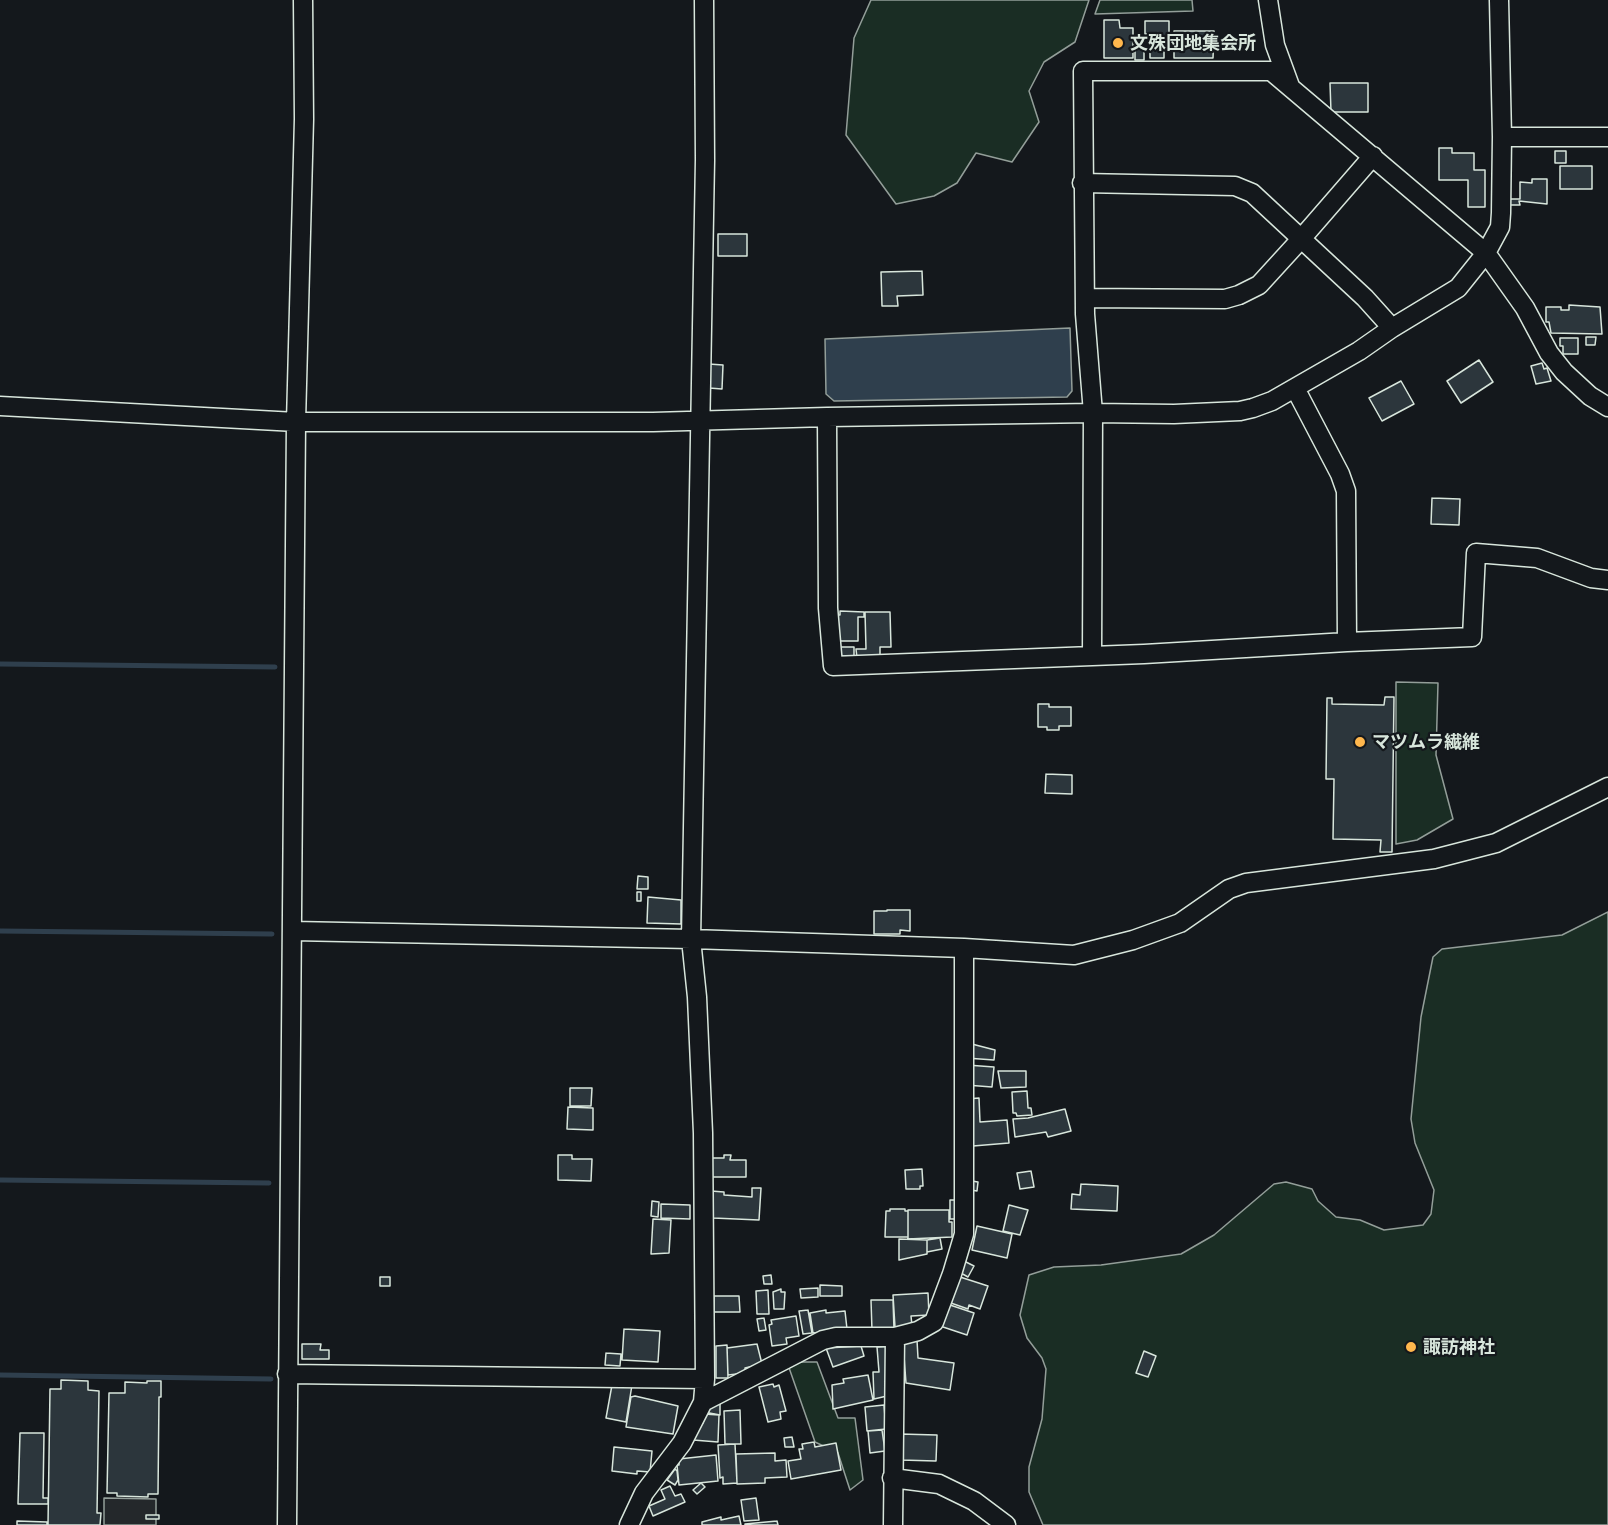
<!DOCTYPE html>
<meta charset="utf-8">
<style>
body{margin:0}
canvas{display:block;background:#14181c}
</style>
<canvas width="1608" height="1525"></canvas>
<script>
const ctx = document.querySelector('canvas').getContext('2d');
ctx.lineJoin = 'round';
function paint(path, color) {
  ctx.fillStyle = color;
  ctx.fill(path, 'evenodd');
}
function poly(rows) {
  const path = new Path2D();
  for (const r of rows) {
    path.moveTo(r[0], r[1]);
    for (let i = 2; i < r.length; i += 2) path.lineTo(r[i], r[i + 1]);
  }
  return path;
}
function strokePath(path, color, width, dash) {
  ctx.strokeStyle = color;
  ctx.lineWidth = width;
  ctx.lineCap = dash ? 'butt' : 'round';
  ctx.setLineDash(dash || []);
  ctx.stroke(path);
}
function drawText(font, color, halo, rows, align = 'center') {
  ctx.font = font + ' Ubuntu,"Noto Sans JP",sans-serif';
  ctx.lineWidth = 4.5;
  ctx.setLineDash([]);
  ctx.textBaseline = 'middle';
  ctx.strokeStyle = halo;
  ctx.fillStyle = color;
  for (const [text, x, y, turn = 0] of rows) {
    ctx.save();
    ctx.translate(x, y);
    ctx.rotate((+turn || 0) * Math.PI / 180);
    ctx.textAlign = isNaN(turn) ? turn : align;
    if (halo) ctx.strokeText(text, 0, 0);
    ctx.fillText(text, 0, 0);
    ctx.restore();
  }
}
const green = poly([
 [871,0,1089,0,1075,42,1044,62,1029,91,1039,122,1012,162,976,153,957,183,934,196,896,204,846,135,854,38,871,0],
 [1100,0,1192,0,1193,11,1095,14,1100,0],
 [1396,682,1438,683,1436,755,1453,819,1417,840,1396,844,1396,682],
 [1608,912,1608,1525,1043,1525,1029,1492,1029,1467,1042,1419,1046,1369,1042,1358,1027,1338,1020,1315,1029,1275,1054,1267,1101,1265,1181,1254,1214,1235,1274,1184,1286,1182,1312,1189,1318,1201,1336,1217,1360,1220,1384,1230,1423,1225,1431,1214,1434,1190,1415,1143,1411,1119,1421,1017,1433,957,1442,949,1562,935,1608,912],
 [787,1362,817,1362,838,1418,855,1418,863,1480,850,1490,838,1453,815,1442,787,1362]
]);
paint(green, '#1a2d24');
strokePath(green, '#939e99', 1.5);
const parking = poly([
 [104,1498,156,1499,156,1525,104,1525,104,1498]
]);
paint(parking, '#24282b');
strokePath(parking, '#939e99', 1.5);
const water = poly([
 [1070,328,1072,391,1067,397,834,401,826,394,825,339,1070,328]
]);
paint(water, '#2f3f4d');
strokePath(water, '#939e99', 1.5);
strokePath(poly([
 [0,664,275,667],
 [0,931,272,934],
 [0,1180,269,1183],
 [0,1375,271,1379]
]), '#2f3f4d', 5);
const building = poly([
 [1104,20,1119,20,1120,28,1133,28,1133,58,1104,58,1104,20],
 [1145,21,1169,21,1169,36,1164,36,1164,58,1150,58,1150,34,1145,34,1145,21],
 [1174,31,1214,31,1213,58,1174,58,1174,31],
 [1135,46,1144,47,1144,60,1135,60,1135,46],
 [1330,83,1368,83,1368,112,1331,112,1330,83],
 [1439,148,1452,148,1452,153,1474,153,1474,170,1485,170,1485,207,1468,207,1468,180,1439,180,1439,148],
 [1555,151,1566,151,1566,163,1555,163,1555,151],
 [1560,166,1592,166,1592,189,1560,189,1560,166],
 [1532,179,1547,179,1547,204,1519,201,1520,205,1510,205,1510,199,1520,199,1520,182,1532,183,1532,179],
 [718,234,747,234,747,256,718,256,718,234],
 [922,271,923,295,897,296,898,306,882,306,881,272,922,271],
 [1569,305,1600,307,1602,334,1551,333,1549,322,1546,322,1546,307,1561,307,1561,310,1569,310,1569,305],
 [1586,337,1596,337,1595,345,1586,345,1586,337],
 [1560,338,1578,338,1578,354,1563,354,1563,346,1560,346,1560,338],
 [1479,360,1493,382,1461,403,1447,381,1479,360],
 [1542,363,1544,369,1547,368,1551,381,1536,384,1531,366,1542,363],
 [709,364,723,365,722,389,709,388,709,364],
 [1401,381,1414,404,1382,421,1369,398,1401,381],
 [1432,498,1460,499,1459,525,1431,524,1432,498],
 [840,611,864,612,864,617,858,617,858,641,836,641,837,615,840,615,840,611],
 [865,612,890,612,891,647,880,647,880,658,857,658,856,649,866,649,865,612],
 [836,647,854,647,854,658,844,657,836,651,836,647],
 [1385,697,1394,697,1392,852,1380,852,1381,840,1333,839,1334,779,1326,779,1327,698,1332,698,1332,704,1384,705,1385,697],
 [1038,704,1049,704,1049,707,1071,707,1071,726,1059,726,1059,730,1047,730,1047,727,1038,727,1038,704],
 [1046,774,1072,775,1072,794,1045,793,1046,774],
 [638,876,648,877,648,889,637,889,638,876],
 [637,892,641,892,641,901,637,901,637,892],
 [648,897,681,900,681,924,647,923,648,897],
 [887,910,910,910,910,931,900,930,900,934,874,934,874,911,887,911,887,910],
 [968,1043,995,1050,994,1060,966,1058,968,1043],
 [967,1065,994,1067,992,1087,966,1085,967,1065],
 [998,1071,1026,1071,1026,1087,1001,1088,998,1071],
 [570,1088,592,1088,591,1106,570,1106,570,1088],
 [1027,1091,1028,1108,1031,1108,1032,1115,1017,1116,1016,1113,1013,1113,1012,1092,1027,1091],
 [979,1098,980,1122,1007,1120,1009,1143,973,1146,967,1099,979,1098],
 [568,1107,593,1108,593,1130,567,1129,568,1107],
 [1065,1109,1071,1131,1048,1137,1046,1132,1015,1137,1013,1119,1028,1118,1065,1109],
 [558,1155,572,1155,572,1159,592,1159,591,1181,558,1180,558,1155],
 [724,1155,731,1155,730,1160,746,1160,746,1177,710,1177,710,1158,724,1158,724,1155],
 [922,1169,923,1186,920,1186,920,1189,906,1189,905,1170,922,1169],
 [1031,1171,1034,1187,1020,1189,1017,1173,1031,1171],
 [972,1181,978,1182,977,1191,971,1190,972,1181],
 [1081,1184,1118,1186,1117,1211,1071,1209,1072,1194,1080,1195,1081,1184],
 [752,1188,761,1188,759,1220,713,1218,711,1191,724,1192,724,1195,752,1197,752,1188],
 [950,1200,960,1200,959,1219,950,1219,950,1200],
 [652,1201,659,1202,658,1217,651,1216,652,1201],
 [661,1204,690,1205,690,1219,661,1218,661,1204],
 [1009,1205,1028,1210,1020,1235,1003,1231,1009,1205],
 [890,1209,905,1209,905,1211,908,1211,908,1237,885,1237,886,1211,890,1211,890,1209],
 [908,1210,949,1210,949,1222,952,1222,952,1237,908,1239,908,1210],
 [653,1219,671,1220,669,1253,651,1254,653,1219],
 [977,1226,1012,1234,1007,1258,972,1250,977,1226],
 [940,1238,942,1249,927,1252,927,1240,940,1238],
 [899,1239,927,1240,927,1254,899,1260,899,1239],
 [964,1261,974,1266,968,1277,959,1272,964,1261],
 [771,1275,772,1284,764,1284,763,1276,771,1275],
 [957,1276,988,1286,980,1309,969,1305,968,1309,948,1302,957,1276],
 [380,1277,390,1277,390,1286,380,1286,380,1277],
 [820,1285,842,1286,842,1296,820,1296,820,1285],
 [818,1288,818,1297,801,1298,800,1289,818,1288],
 [781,1289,781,1292,785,1292,784,1309,774,1309,773,1292,781,1289],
 [768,1290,769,1314,757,1314,756,1291,768,1290],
 [928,1293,929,1315,911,1316,912,1326,895,1327,893,1295,928,1293],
 [714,1296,739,1296,740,1312,714,1312,714,1296],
 [871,1300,893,1300,894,1330,872,1331,871,1300],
 [947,1304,974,1313,967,1335,940,1326,947,1304],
 [808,1310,812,1333,803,1334,799,1311,808,1310],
 [826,1310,826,1313,845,1311,847,1329,813,1333,810,1313,826,1310],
 [796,1316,799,1336,786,1338,787,1344,772,1346,769,1325,772,1324,771,1320,796,1316],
 [764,1318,766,1330,759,1331,757,1319,764,1318],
 [624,1329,660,1331,658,1362,622,1360,624,1329],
 [917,1340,918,1358,954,1363,950,1390,906,1383,903,1342,917,1340],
 [302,1344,321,1344,320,1350,329,1350,329,1359,302,1359,302,1344],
 [757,1344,762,1364,745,1368,746,1373,728,1375,727,1348,757,1344],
 [727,1345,728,1378,716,1378,716,1346,727,1345],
 [861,1346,864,1356,833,1367,826,1348,861,1346],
 [890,1346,887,1396,874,1399,873,1372,879,1372,877,1347,890,1346],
 [1144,1351,1156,1356,1148,1377,1136,1373,1144,1351],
 [606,1353,621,1354,620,1366,605,1365,606,1353],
 [868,1375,873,1400,833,1409,832,1385,844,1383,843,1379,868,1375],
 [61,1380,88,1381,88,1390,99,1391,97,1513,101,1513,100,1525,48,1525,50,1389,61,1389,61,1380],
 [147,1381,161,1381,161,1397,159,1397,158,1494,148,1494,148,1497,117,1496,117,1493,107,1493,109,1393,125,1393,125,1382,147,1383,147,1381],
 [773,1384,774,1387,779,1385,786,1411,780,1412,781,1419,768,1422,759,1387,773,1384],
 [612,1385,632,1385,626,1422,606,1418,612,1385],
 [635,1396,678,1406,673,1434,626,1427,631,1397,635,1396],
 [720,1401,720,1415,704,1412,720,1401],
 [884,1405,886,1429,867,1431,865,1407,884,1405],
 [740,1410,741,1444,725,1444,724,1411,740,1410],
 [704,1414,719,1415,718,1442,693,1440,698,1423,703,1423,704,1414],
 [882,1430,885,1451,870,1453,868,1431,882,1430],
 [20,1433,44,1433,43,1498,48,1498,48,1504,18,1504,20,1433],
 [900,1434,937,1435,936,1461,900,1460,900,1434],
 [792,1437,794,1447,785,1447,784,1438,792,1437],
 [814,1442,815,1447,836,1443,841,1470,791,1479,788,1461,801,1459,799,1449,803,1449,802,1444,814,1442],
 [735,1444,737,1483,723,1484,723,1477,720,1478,718,1445,735,1444],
 [614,1447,652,1451,650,1472,637,1471,637,1474,612,1471,614,1447],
 [775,1453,775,1461,786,1460,787,1477,765,1478,765,1483,737,1484,736,1454,775,1453],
 [716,1455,718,1481,679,1485,677,1465,679,1465,679,1459,716,1455],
 [675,1469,677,1471,678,1480,675,1485,667,1480,675,1469],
 [701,1483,705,1487,697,1494,693,1490,701,1483],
 [670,1486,675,1496,681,1494,685,1502,653,1516,649,1506,665,1499,661,1490,670,1486],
 [756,1498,759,1520,744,1521,741,1500,756,1498],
 [146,1515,159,1515,159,1519,146,1519,146,1515],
 [739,1516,741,1525,702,1525,702,1522,721,1517,721,1520,739,1516],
 [17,1521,47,1522,47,1525,17,1525,17,1521],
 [777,1521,778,1525,745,1525,745,1524,777,1521]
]);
paint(building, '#2c363c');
strokePath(building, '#d8e6dc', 1.5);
const minor = poly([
 [1268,0,1275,45,1290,86],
 [1502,137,1608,137],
 [1082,183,1235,186,1252,193,1365,298,1392,328],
 [1085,298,1225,299,1239,295,1259,285,1301,239,1373,156],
 [1295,388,1340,474,1346,491,1347,642],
 [0,406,296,422,653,422,827,417,1093,413,1174,414,1240,411,1253,408,1272,401,1359,351,1392,328,1458,288,1486,253,1500,227,1501,213,1502,137,1499,0],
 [827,417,828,608,833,666,1144,654,1347,642,1472,637,1476,553,1537,558,1591,578,1608,580],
 [1092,655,1093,413,1085,314,1083,71,1271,71,1486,253,1525,308,1549,353,1564,372,1590,396,1608,407],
 [293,931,691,939,964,948,1074,955,1133,940,1180,923,1229,889,1246,883,1434,859,1496,843,1608,787],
 [287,1374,705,1379],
 [703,1402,823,1340,836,1337,895,1337,918,1331,934,1322,952,1274,964,1234,964,948],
 [892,1478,939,1484,974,1501,1006,1525],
 [287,1525,296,422,304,119,303,0],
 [629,1525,644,1493,682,1443,703,1402,705,1379,703,1133,697,997,691,939,705,160,704,0],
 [893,1525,895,1337]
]);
strokePath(minor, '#d8e6dc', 21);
strokePath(minor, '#14181c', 18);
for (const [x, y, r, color] of [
 [1118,43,6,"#ffb74d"],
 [1360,742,6,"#ffb74d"],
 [1411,1347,6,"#ffb74d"]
]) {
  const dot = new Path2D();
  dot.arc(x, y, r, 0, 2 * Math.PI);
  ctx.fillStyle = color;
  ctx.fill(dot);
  strokePath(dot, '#14181c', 2);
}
drawText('bold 18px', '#d8e6dc', '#14181c', [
 ["文殊団地集会所",1130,43],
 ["マツムラ繊維",1372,742],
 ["諏訪神社",1423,1347]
], 'left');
</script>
